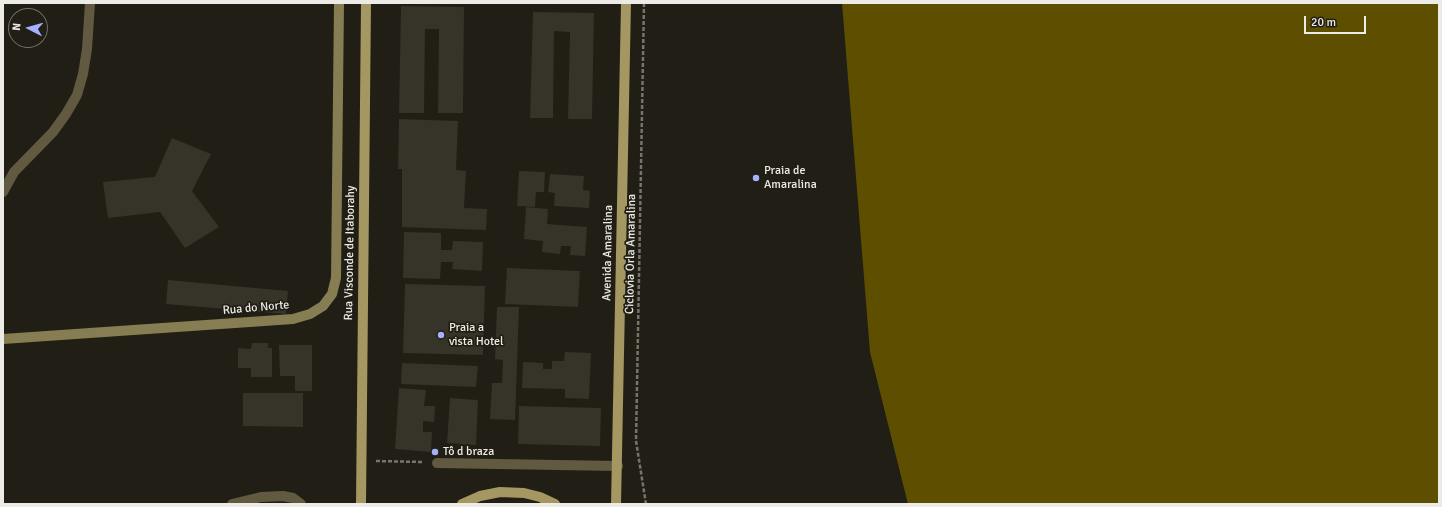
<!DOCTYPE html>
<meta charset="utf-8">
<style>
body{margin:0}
#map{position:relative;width:1442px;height:507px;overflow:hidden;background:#201e15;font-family:Signika,sans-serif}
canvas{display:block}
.frame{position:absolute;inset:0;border:4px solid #edebe5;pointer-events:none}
.north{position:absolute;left:8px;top:8px;width:40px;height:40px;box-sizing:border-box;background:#201e15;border:1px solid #727068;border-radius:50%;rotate:276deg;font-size:11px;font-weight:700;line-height:16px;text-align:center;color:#edebe5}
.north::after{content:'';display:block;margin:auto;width:14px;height:18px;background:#a5b1fc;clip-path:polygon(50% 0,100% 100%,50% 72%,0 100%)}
.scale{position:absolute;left:1304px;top:16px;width:62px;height:18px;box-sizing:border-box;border:2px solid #edebe5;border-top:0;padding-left:5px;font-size:12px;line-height:14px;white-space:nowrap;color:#edebe5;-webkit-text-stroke:3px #201e15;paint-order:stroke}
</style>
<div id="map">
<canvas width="1442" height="507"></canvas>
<div class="frame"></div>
<div class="north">N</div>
<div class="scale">20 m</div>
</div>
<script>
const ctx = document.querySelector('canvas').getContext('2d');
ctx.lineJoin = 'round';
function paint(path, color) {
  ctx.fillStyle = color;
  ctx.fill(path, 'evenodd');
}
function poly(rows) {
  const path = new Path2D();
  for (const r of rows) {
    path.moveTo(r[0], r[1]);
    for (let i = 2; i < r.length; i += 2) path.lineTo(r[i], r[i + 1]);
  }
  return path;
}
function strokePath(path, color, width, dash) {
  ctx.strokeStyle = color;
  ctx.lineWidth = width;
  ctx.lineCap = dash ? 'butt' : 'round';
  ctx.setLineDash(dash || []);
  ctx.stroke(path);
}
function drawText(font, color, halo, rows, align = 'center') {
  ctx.font = font + ' Signika,sans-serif';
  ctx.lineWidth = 3.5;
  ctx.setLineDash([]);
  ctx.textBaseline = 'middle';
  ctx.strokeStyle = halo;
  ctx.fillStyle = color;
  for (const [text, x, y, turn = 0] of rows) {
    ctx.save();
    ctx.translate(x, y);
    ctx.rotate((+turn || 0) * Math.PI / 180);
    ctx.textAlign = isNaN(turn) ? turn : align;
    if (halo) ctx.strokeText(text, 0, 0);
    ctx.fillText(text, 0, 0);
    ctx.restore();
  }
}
paint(poly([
 [842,3,1439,3,1439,504,908,504,870,352]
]), '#5d4e00');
paint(poly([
 [401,6,464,7,463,113,438,113,439,29,425,29,424,113,399,113],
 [533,12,594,13,592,119,568,119,570,32,554,31,553,118,530,118],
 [399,119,458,121,456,170,466,171,464,208,487,209,486,230,402,227,402,169,398,169],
 [172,138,211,154,192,191,219,227,185,248,160,212,108,218,103,182,155,177],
 [519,171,545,172,544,192,536,192,535,207,517,206],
 [550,174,584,176,583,190,590,191,589,208,554,206,555,193,548,192],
 [526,207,548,209,547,224,587,227,585,256,570,255,571,246,561,246,560,254,542,252,543,241,524,239],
 [404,232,441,233,441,250,452,250,453,241,483,242,482,271,452,269,453,262,441,262,440,279,403,278],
 [507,268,580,271,578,307,505,304],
 [168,280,288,291,286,314,166,304],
 [405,284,485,286,483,355,403,353],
 [497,307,519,307,515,420,490,419,492,383,502,383,503,360,495,359],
 [252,343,268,343,268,348,272,348,272,377,251,377,251,368,238,368,238,348,251,349],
 [279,345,312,345,312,391,295,391,295,376,280,376],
 [565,352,591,353,589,399,565,398,565,389,522,388,523,362,543,363,543,369,552,369,552,361,564,361],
 [402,363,478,366,476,387,401,384],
 [399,388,426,390,424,406,435,406,434,422,423,421,423,432,432,432,431,452,395,449],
 [243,393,303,393,303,427,243,426],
 [450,398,478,400,476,445,447,443],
 [519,406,601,408,600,446,518,444]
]), '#363329');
strokePath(poly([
 [644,3,636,441,646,504],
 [376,461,423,462]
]), '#76746d', 2.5, [4, 2]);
strokePath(poly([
 [3,192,14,172,53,132,66,114,77,95,83,74,87,49,90,3],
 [437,463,618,466],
 [232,504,261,497,283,496,293,498,301,504]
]), '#615a41', 10);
strokePath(poly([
 [3,339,293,319,310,314,323,306,332,294,336,278,339,3]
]), '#877d53', 10);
strokePath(poly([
 [361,504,366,3],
 [462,504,480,496,500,492,524,493,540,497,555,504],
 [616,504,626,3]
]), '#a49761', 10);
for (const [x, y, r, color] of [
 [756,178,4,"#a5b1fc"],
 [441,335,4,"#a5b1fc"],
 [435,452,4,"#a5b1fc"]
]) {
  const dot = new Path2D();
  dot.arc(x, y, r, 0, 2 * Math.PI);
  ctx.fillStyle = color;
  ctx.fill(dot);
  strokePath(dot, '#201e15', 1.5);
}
drawText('12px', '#edebe5', '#201e15', [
 ["Praia de",764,171],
 ["Amaralina",764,185],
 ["Praia a",449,328],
 ["vista Hotel",449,342],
 ["Tô d braza",443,452]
], 'left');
drawText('12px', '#edebe5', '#201e15', [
 ["Rua Visconde de Itaborahy",350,253,-89],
 ["Avenida Amaralina",608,253,-89],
 ["Ciclovia Orla Amaralina",631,254,-89],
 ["Rua do Norte",256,308,-5]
]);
</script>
